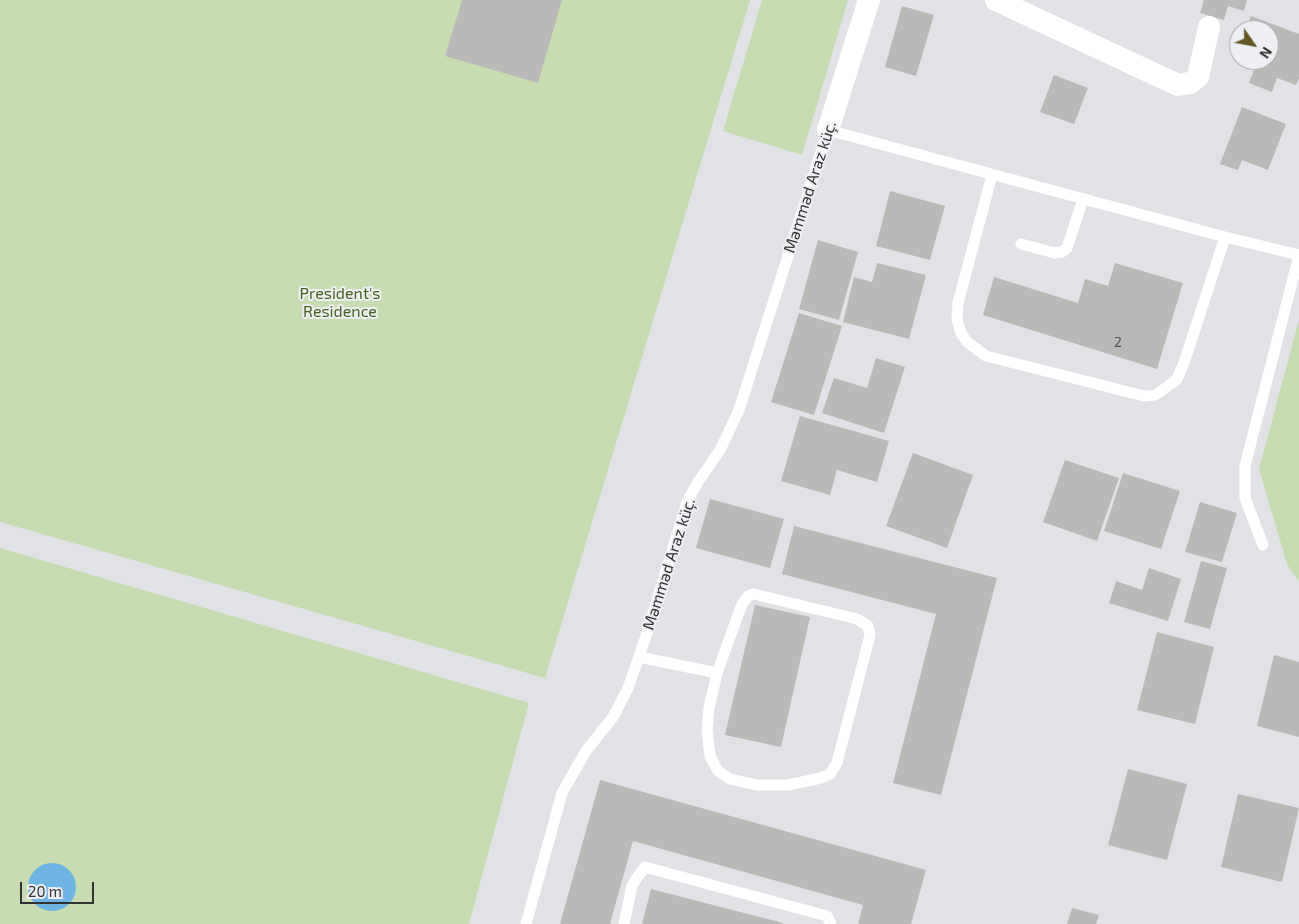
<!DOCTYPE html>
<meta charset="utf-8">
<style>
body{margin:0}
#map{position:relative;width:1299px;height:924px;overflow:hidden;background:#e0e2e5;font-family:"Exo 2",sans-serif}
canvas{display:block}
.north{position:absolute;left:1229px;top:20px;width:50px;height:50px;box-sizing:border-box;background:#eeeff2;border:1px solid #a2a3a5;border-radius:50%;rotate:123deg;font-size:14px;font-weight:700;line-height:20px;text-align:center;color:#313232}
.north::after{content:'';display:block;margin:auto;width:18px;height:22px;background:#635825;clip-path:polygon(50% 0,100% 100%,50% 72%,0 100%)}
.scale{position:absolute;left:20px;top:882px;width:74px;height:22px;box-sizing:border-box;border:2px solid #313232;border-top:0;padding-left:6px;font-size:15px;line-height:18px;white-space:nowrap;color:#313232;-webkit-text-stroke:4px #eeeff2;paint-order:stroke}
</style>
<div id="map">
<canvas width="1299" height="924"></canvas>
<div class="north">N</div>
<div class="scale">20 m</div>
</div>
<script>
const ctx = document.querySelector('canvas').getContext('2d');
ctx.lineJoin = 'round';
function paint(path, color) {
  ctx.fillStyle = color;
  ctx.fill(path, 'evenodd');
}
function poly(rows) {
  const path = new Path2D();
  for (const r of rows) {
    if (r.length === 3) {
      path.moveTo(r[0] + r[2], r[1]);
      path.arc(r[0], r[1], r[2], 0, 2 * Math.PI);
      continue;
    }
    path.moveTo(r[0], r[1]);
    for (let i = 2; i < r.length; i += 2) path.lineTo(r[i], r[i + 1]);
  }
  return path;
}
function strokePath(path, color, width, dash) {
  ctx.strokeStyle = color;
  ctx.lineWidth = width;
  ctx.lineCap = dash ? 'butt' : 'round';
  ctx.setLineDash(dash || []);
  ctx.stroke(path);
}
function drawText(font, color, halo, rows, align = 'center') {
  ctx.font = font + ' "Exo 2",sans-serif';
  ctx.lineWidth = 4;
  ctx.setLineDash([]);
  ctx.textBaseline = 'middle';
  ctx.strokeStyle = halo;
  ctx.fillStyle = color;
  for (const [text, x, y, turn = 0] of rows) {
    ctx.save();
    ctx.translate(x, y);
    ctx.rotate((+turn || 0) * Math.PI / 180);
    ctx.textAlign = isNaN(turn) ? turn : align;
    if (halo) ctx.strokeText(text, 0, 0);
    ctx.fillText(text, 0, 0);
    ctx.restore();
  }
}
paint(poly([
 [0,0,750,0,545,678,0,522],
 [762,0,848,0,802,155,723,131],
 [1299,320,1299,582,1287,564,1259,469],
 [0,548,529,703,469,924,0,924]
]), '#c7ddb1');
paint(poly([
 [52,887,24]
]), '#6eb5e3');
paint(poly([
 [462,0,562,0,538,83,445,56],
 [1204,0,1247,0,1244,11,1228,6,1224,20,1200,13],
 [902,6,934,15,916,76,885,67],
 [1251,16,1299,34,1299,78,1296,85,1277,78,1272,92,1249,83,1255,67,1235,59,1239,49,1239,60,1269,60,1269,30,1246,30],
 [1054,75,1088,88,1074,124,1040,112],
 [1242,107,1286,124,1268,170,1242,160,1238,170,1220,164],
 [890,191,945,206,930,260,876,246],
 [818,240,858,252,839,320,799,309],
 [877,263,926,275,909,339,843,322,854,277,872,282],
 [1115,263,1183,283,1157,369,983,315,994,277,1078,303,1085,279,1108,286],
 [799,313,842,326,814,415,771,402],
 [876,358,905,367,884,433,822,413,834,378,867,388],
 [800,416,889,441,877,482,837,470,830,495,781,481],
 [913,453,973,475,947,548,886,526],
 [1065,460,1119,478,1097,541,1043,522],
 [1123,473,1180,491,1161,549,1104,531],
 [710,499,784,519,770,568,696,548],
 [1200,502,1237,513,1222,562,1185,552],
 [794,526,997,578,941,795,893,783,936,614,782,574],
 [1201,561,1227,568,1210,629,1184,622],
 [1149,568,1181,579,1168,621,1109,603,1116,581,1142,590],
 [755,605,810,617,781,747,725,735],
 [1157,632,1214,647,1195,724,1137,710],
 [1274,655,1299,662,1299,737,1257,726],
 [1128,769,1187,784,1167,860,1108,845],
 [600,780,926,870,911,924,858,924,863,905,633,841,610,924,560,924],
 [1238,794,1299,808,1282,882,1221,867],
 [651,889,783,923,783,924,642,924],
 [1072,908,1099,915,1096,924,1067,924]
]), '#bbb9b7');
strokePath(poly([
 [992,175,958,303,957,319,961,333,967,342,986,356,1144,396,1155,395,1167,387,1177,379,1184,363,1225,237],
 [1021,244,1055,253,1062,252,1067,248,1083,199],
 [1263,545,1245,498,1245,466,1299,255],
 [754,594,857,619,868,626,870,635,837,763,830,774,821,778,788,785,757,785,730,779,718,771,710,756,707,730,709,708,717,673,742,604,748,596,754,594],
 [639,657,717,673],
 [526,924,562,793,586,751,613,717,628,688,645,639,687,502,698,482,720,450,739,410,828,130,1225,237,1299,255],
 [624,924,632,886,638,876,645,867,827,916,831,924]
]), '#fff', 11);
strokePath(poly([
 [996,0,1178,85,1190,83,1198,77,1209,27],
 [828,130,869,0]
]), '#fff', 22);
drawText('14px', '#545453', null, [
 ["2",1118,342]
]);
drawText('16px', '#313232', '#eeeff2', [
 ["Məmməd Araz küç.",810,187,-72],
 ["Məmməd Araz küç.",669,564,-72]
]);
drawText('16px', '#45621d', '#eeeff2', [
 ["President's",340,294],
 ["Residence",340,312]
]);
</script>
